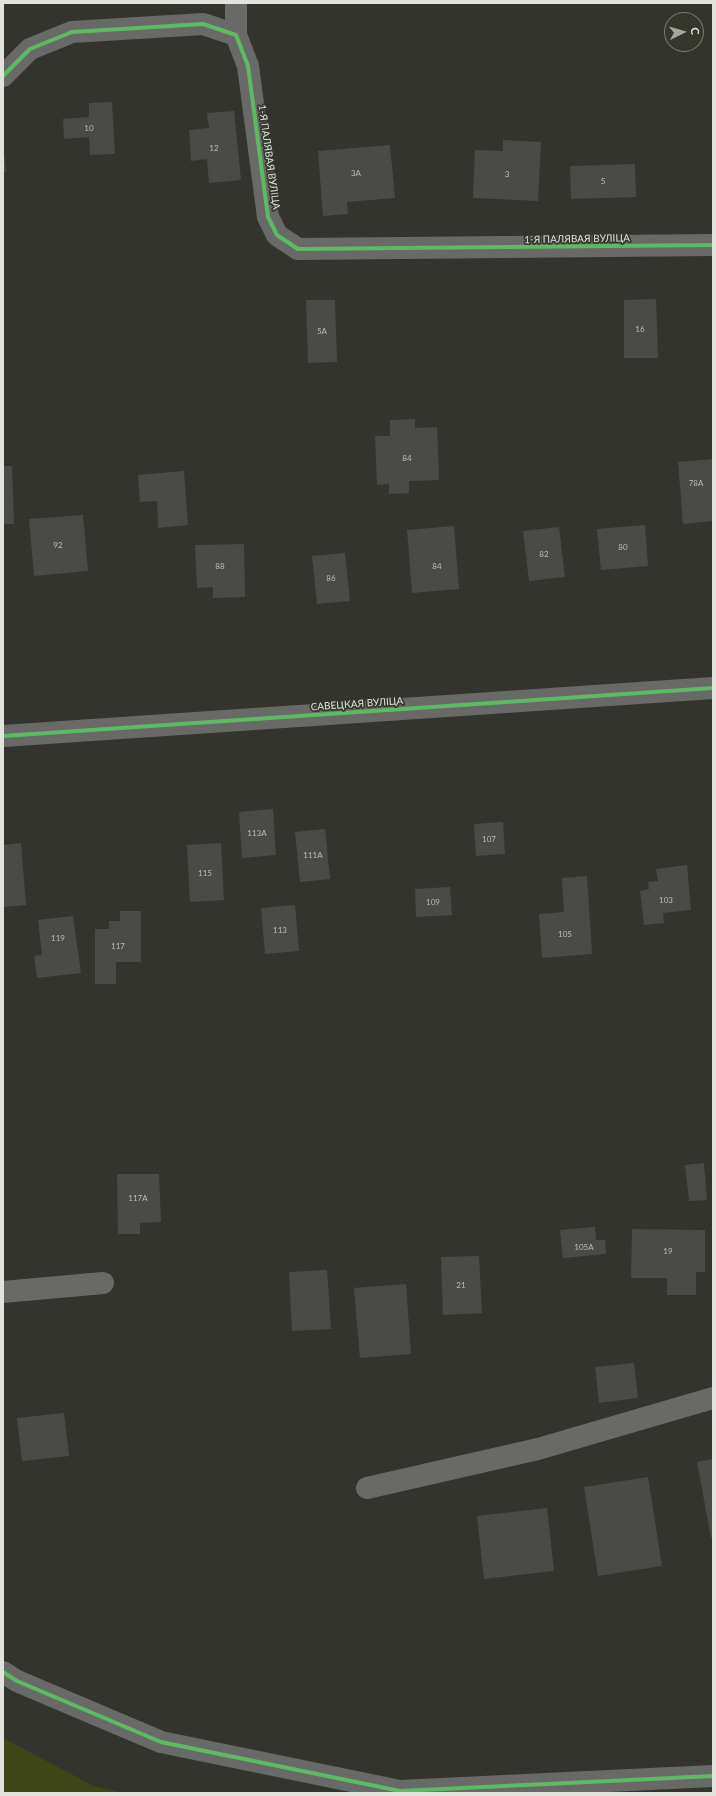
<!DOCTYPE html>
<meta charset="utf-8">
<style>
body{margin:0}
#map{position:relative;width:716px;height:1796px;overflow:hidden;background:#33342e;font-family:Lato,sans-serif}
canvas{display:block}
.frame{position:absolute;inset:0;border:4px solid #e1e3dc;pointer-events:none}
.north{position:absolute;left:664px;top:12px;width:40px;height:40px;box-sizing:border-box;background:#34372b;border:1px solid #797c72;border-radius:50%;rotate:85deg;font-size:11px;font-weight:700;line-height:16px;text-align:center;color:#e1e3dc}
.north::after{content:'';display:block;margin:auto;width:14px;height:18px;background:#a4a69f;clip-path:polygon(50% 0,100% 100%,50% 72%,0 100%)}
</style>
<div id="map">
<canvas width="716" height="1796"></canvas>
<div class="frame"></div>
<div class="north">С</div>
</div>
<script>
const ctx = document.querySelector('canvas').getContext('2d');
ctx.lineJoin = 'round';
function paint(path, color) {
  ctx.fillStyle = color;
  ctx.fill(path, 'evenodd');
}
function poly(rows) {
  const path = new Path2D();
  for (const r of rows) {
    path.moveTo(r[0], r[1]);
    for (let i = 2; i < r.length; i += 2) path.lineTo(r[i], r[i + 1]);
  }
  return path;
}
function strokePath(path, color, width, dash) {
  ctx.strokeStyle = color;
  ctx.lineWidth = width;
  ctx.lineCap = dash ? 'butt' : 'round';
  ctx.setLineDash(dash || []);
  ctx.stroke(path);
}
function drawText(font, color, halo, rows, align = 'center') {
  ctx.font = font + ' Lato,sans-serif';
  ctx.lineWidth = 3.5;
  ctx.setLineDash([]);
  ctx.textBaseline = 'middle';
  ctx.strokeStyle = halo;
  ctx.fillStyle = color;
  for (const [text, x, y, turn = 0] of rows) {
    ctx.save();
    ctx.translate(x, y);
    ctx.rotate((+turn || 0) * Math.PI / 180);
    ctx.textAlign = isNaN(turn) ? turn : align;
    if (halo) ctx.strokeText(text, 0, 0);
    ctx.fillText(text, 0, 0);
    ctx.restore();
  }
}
paint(poly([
 [3,1738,94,1786,123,1793,3,1793]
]), '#3e4618');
paint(poly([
 [112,102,115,154,90,155,89,137,64,139,63,119,89,117,89,103],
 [234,111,241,180,209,183,207,159,191,161,189,130,209,128,207,113],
 [503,140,541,142,538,201,473,198,475,150,503,151],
 [3,142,6,172,3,172],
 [390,145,395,198,347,202,348,214,323,216,318,151],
 [635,164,636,197,571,199,570,166],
 [656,299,658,358,624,358,624,300],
 [306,300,335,300,337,362,308,363],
 [415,419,415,428,437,427,439,480,409,481,409,493,389,494,389,484,377,485,375,436,390,436,390,420],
 [713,459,713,521,683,524,678,462],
 [3,466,12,466,14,524,3,524],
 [184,471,188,525,158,528,157,501,140,502,138,475],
 [83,515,88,571,34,576,29,519],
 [645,525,648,566,601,570,597,529],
 [454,526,459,589,412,593,407,530],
 [559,527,565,577,529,581,523,531],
 [244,544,245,597,213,598,213,587,197,588,195,545],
 [345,553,350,601,317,604,312,556],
 [273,809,276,855,242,858,239,812],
 [503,822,505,854,476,856,474,824],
 [325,829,330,879,300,882,295,832],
 [21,843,26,905,3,907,3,845],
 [221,843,224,900,190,902,187,845],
 [687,865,691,910,663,913,664,923,644,925,640,891,649,889,648,882,658,881,656,869],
 [587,876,592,954,542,958,539,914,564,912,562,878],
 [450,887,452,915,416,917,415,889],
 [295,905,299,951,265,954,261,908],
 [120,911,141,911,141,962,116,962,116,984,95,984,95,929,109,929,109,921,120,921],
 [73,916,81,973,37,978,34,956,42,955,38,920],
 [704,1163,707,1200,689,1201,685,1165],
 [117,1174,159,1174,161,1222,140,1223,140,1234,118,1234],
 [595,1227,596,1240,605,1240,606,1254,563,1258,560,1230],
 [632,1229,705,1230,705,1272,696,1272,696,1295,667,1295,667,1278,631,1278],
 [479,1256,482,1313,443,1315,441,1257],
 [327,1270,331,1329,292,1331,289,1272],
 [406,1284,411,1354,360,1358,354,1288],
 [634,1363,638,1398,599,1403,595,1367],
 [64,1413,69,1456,22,1461,17,1418],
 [713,1459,713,1537,711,1538,697,1462],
 [648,1477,662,1566,598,1576,584,1487],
 [547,1508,554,1571,484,1579,477,1516]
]), '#4a4b46');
strokePath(poly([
 [236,3,236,35],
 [3,76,30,49,72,32,203,24,236,35,248,66,268,217,277,235,298,249,713,245],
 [3,736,713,688],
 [3,1292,103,1283],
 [367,1488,538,1449,713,1398],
 [3,1672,17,1681,161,1742,400,1791,713,1776]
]), '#696a68', 22);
strokePath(poly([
 [3,76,30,49,72,32,203,24,236,35,248,66,268,217,277,235,298,249,713,245],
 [3,736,713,688],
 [3,1672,17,1681,161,1742,400,1791,713,1776]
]), '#5cba63', 4);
drawText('8px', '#bbbdb6', null, [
 ["10",89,128],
 ["12",214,148],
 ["3А",356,173],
 ["3",507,174],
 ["5",603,181],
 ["16",640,329],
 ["5А",322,331],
 ["84",407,458],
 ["78А",696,483],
 ["92",58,545],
 ["80",623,547],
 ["82",544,554],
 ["88",220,566],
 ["84",437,566],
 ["86",331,578],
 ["113А",257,833],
 ["107",489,839],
 ["111А",313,855],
 ["115",205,873],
 ["103",666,900],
 ["109",433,902],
 ["113",280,930],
 ["105",565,934],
 ["119",58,938],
 ["117",118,946],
 ["117А",138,1198],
 ["105А",584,1247],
 ["19",668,1251],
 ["21",461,1285]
]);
drawText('10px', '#e1e3dc', '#34372b', [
 ["1-Я ПАЛЯВАЯ ВУЛІЦА",269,157,82],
 ["1-Я ПАЛЯВАЯ ВУЛІЦА",577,239,-1],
 ["САВЕЦКАЯ ВУЛІЦА",357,704,-4]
]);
</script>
